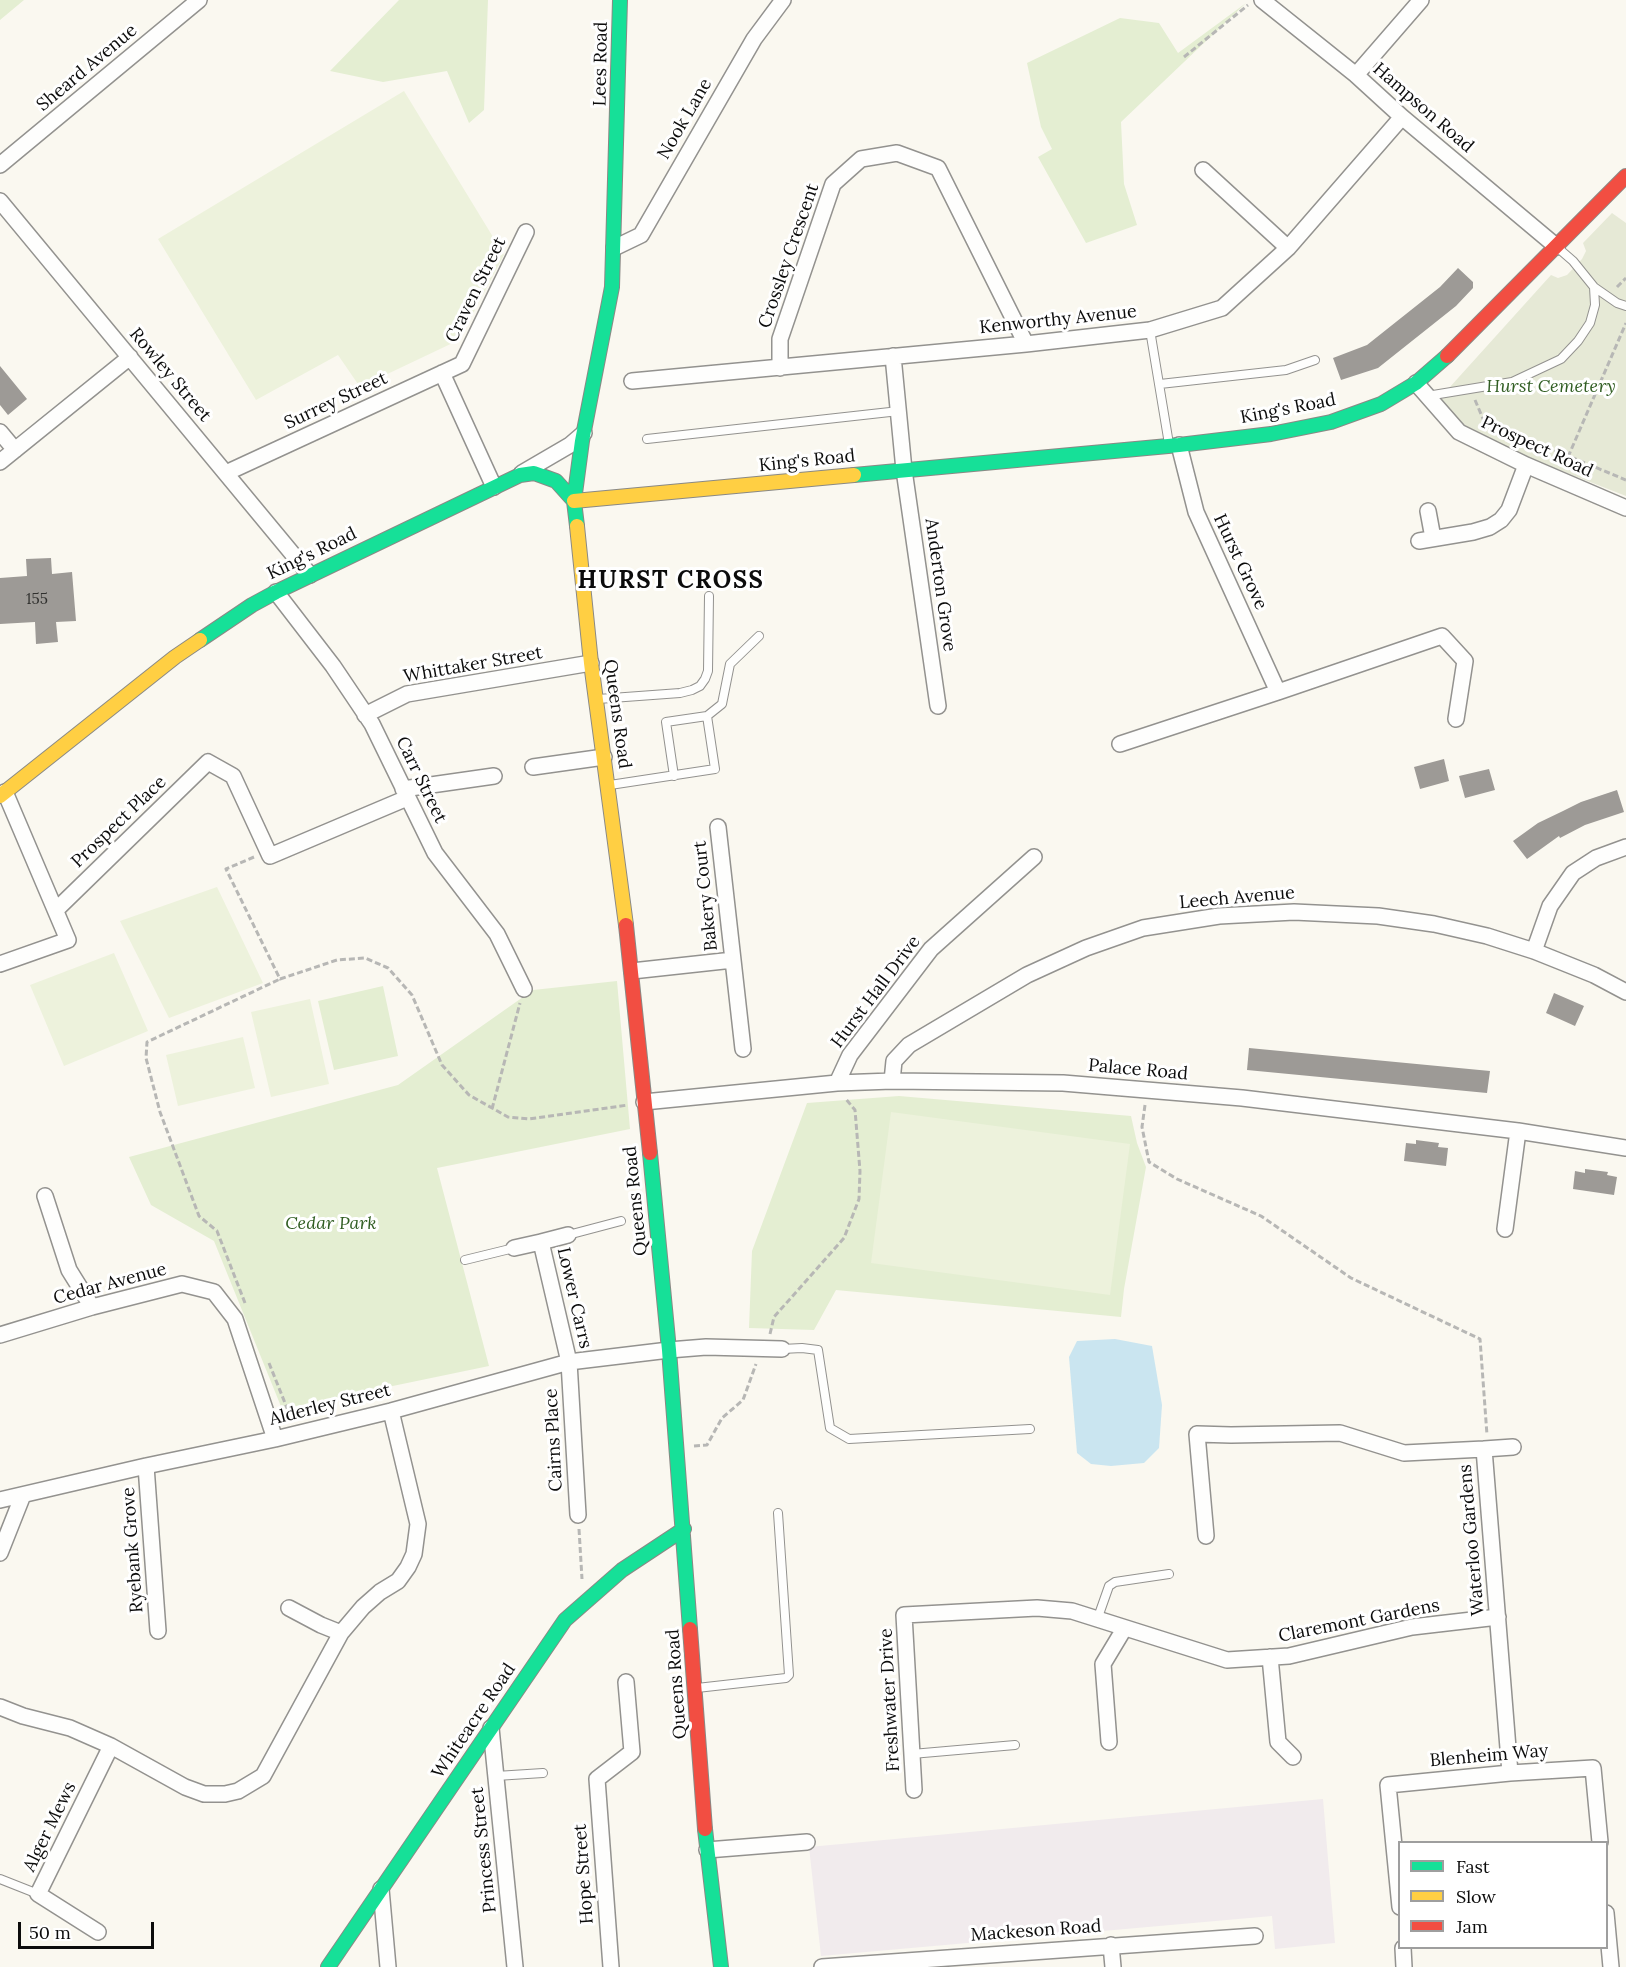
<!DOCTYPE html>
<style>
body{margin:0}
#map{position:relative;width:1626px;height:1967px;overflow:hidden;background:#faf8f0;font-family:Lora,serif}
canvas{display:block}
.legend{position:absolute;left:1398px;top:1841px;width:210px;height:108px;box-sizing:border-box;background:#fff;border:2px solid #9e9e9e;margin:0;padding:8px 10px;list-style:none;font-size:18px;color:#0c0c0c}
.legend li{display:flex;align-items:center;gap:12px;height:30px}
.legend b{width:30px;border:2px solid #9e9e9e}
.scale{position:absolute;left:18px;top:1922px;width:136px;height:27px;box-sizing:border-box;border:3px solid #0c0c0c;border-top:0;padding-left:8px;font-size:18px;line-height:21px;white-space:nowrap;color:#0c0c0c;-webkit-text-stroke:4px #fff;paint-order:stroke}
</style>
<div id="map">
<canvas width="1626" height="1967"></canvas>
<ul class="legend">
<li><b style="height:8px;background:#16e098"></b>Fast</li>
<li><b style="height:8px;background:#ffcf43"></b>Slow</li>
<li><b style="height:8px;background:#f24e42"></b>Jam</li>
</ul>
<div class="scale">50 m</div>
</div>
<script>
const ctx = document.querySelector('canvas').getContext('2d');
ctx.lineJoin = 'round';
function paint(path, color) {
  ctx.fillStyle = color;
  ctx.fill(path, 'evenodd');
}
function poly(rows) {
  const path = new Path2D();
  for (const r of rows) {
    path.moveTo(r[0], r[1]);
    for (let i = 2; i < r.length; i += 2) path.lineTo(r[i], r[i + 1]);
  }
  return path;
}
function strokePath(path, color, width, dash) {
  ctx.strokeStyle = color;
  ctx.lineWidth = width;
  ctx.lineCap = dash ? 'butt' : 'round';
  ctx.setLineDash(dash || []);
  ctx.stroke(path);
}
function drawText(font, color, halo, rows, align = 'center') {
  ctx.font = font + ' Lora,serif';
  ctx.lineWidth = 6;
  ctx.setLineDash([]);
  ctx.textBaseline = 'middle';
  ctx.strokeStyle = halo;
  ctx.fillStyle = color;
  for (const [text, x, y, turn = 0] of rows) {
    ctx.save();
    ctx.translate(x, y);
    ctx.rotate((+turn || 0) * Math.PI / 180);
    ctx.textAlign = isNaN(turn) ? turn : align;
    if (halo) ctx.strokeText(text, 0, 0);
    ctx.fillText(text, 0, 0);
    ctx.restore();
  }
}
paint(poly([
 [1323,1799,1335,1943,1275,1949,1272,1916,821,1956,809,1847]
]), '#f1ebed');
paint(poly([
 [0,0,24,0,0,20],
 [399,0,488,0,484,110,469,123,447,71,383,82,330,71],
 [1246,3,1121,122,1124,184,1137,225,1086,243,1038,157,1052,149,1041,127,1027,63,1120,18,1159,23,1178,53],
 [617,981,630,1129,437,1168,489,1366,282,1409,214,1241,151,1205,129,1157,398,1085,533,990],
 [383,986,398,1056,334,1070,318,1001],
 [899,1096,1131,1116,1137,1143,1146,1167,1124,1289,1121,1317,836,1290,814,1330,749,1328,752,1251,807,1103]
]), '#e4eed2');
paint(poly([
 [1612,213,1626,223,1626,496,1475,437,1440,398,1551,275,1558,278,1567,275,1582,259,1586,251,1583,243]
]), '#e6e9d6');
paint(poly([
 [404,91,504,255,459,340,360,387,338,355,256,400,158,239],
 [217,887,263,983,169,1018,120,921],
 [114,953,148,1031,64,1066,30,985],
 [310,999,329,1084,271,1097,251,1012],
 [243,1037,255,1088,178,1106,166,1055],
 [891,1112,1130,1144,1110,1295,871,1263]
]), '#edf2dc');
paint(poly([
 [1115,1339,1152,1346,1162,1405,1159,1448,1144,1463,1111,1466,1091,1464,1077,1453,1069,1357,1077,1341]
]), '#cae5f0');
paint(poly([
 [1458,268,1473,282,1473,288,1456,306,1378,368,1341,380,1333,358,1367,345,1440,287],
 [0,366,27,399,8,415,0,405],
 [51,558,52,574,72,572,76,621,56,622,58,642,36,644,35,622,0,624,0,578,27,576,26,559],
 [1444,759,1449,781,1420,789,1414,767],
 [1489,769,1495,790,1465,798,1459,776],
 [1617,790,1624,812,1585,825,1560,838,1559,836,1527,859,1513,841,1538,823,1563,811,1581,802],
 [1554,993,1584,1006,1575,1026,1546,1013],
 [1249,1048,1490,1071,1487,1093,1247,1070],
 [1416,1140,1439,1143,1438,1147,1448,1148,1446,1166,1404,1161,1406,1143,1416,1144],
 [1585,1169,1608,1172,1607,1175,1617,1177,1614,1195,1573,1189,1575,1171,1585,1173]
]), '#9d9a96');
const lane = poly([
 [1594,287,1617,303,1626,306],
 [1150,330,1169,444],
 [1160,384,1286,370,1315,360],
 [1427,396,1512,382,1561,359,1578,341,1590,323,1595,305,1594,287,1573,261,1558,248],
 [647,439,899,411],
 [598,699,680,693,692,690,700,686,705,679,708,671,709,596],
 [674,776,666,722,707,716],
 [610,785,715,769,707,716,722,704,730,664,759,636],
 [568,1235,621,1221],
 [465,1260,514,1248],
 [782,1349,802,1348,818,1350,830,1428,849,1439,1030,1429],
 [1097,1620,1109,1586,1115,1582,1169,1574],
 [697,1688,786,1678,789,1675,778,1513],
 [912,1754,1015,1745],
 [496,1776,543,1773],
 [0,1879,38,1894]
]);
const street = poly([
 [1262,0,1356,75,1402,117,1557,247],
 [1356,75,1421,0],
 [0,165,199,0],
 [1203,170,1288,248],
 [0,201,310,575],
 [614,248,641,235,754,39,783,0],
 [893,356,904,470,938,706],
 [780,368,780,339,833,184,861,159,897,153,938,168,1026,344],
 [442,373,494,487],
 [632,381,1026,344,1150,330,1222,308,1288,248,1402,117],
 [1416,383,1459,432,1526,465,1626,508],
 [0,432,15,450],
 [0,462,130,357],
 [226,473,462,364,526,232],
 [522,473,570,445,584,433],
 [1428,511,1433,538],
 [1419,541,1473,532,1490,527,1501,520,1509,510,1526,465],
 [276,592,333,666,372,724,435,853,497,934,524,989],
 [1278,692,1442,636,1465,661,1456,719],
 [365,715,407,694,591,663],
 [1120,744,1278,692,1196,512,1179,445],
 [533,767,604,757],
 [403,789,494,776],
 [718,827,733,960],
 [56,910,208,762,233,776,270,856,407,798],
 [1534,951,1550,906,1573,873,1596,858,1626,847],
 [0,964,68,940,5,792],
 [632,971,733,960,743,1049],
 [892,1081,894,1061,909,1045,1027,975,1086,948,1143,928,1219,916,1294,912,1378,916,1434,924,1487,936,1534,951,1594,975,1626,992],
 [837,1083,850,1055,931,949,1034,857],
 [644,1102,837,1083,892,1081,1063,1083,1242,1098,1518,1131,1626,1148],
 [45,1196,69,1270,92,1307],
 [1505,1229,1518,1131],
 [541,1242,568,1235],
 [514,1248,541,1242,569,1362,578,1515],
 [0,1335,92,1307,182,1284,214,1292,235,1319,275,1439],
 [1484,1449,1513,1447],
 [146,1466,158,1631],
 [0,1500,146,1466,275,1439,391,1411,569,1362,669,1350,706,1347,782,1349],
 [1206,1536,1197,1434,1231,1435,1340,1433,1404,1453,1484,1449,1510,1773],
 [0,1553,23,1495],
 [289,1608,321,1625,341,1633,363,1607,380,1592,398,1581,408,1567,414,1554,418,1524,391,1411],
 [1270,1657,1278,1742,1293,1757],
 [0,1707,23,1716,70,1728,111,1746,185,1787,204,1794,225,1794,238,1791,263,1776,341,1633],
 [491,1728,515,1967],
 [1109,1742,1103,1664,1124,1629],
 [914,1790,904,1615,1037,1608,1072,1611,1227,1660,1289,1656,1412,1627,1498,1617],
 [707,1850,807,1842],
 [381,1889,388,1967],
 [1400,1907,1388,1785,1510,1773,1593,1768,1600,1842],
 [1606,1913,1611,1967],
 [98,1932,38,1894,111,1746],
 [1111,1945,1113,1967],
 [1403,1948,1404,1967],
 [611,1967,597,1779,632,1752,626,1682],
 [822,1967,1255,1936]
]);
const fast = poly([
 [854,475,1179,445,1271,434,1331,422,1381,404,1416,383,1447,356],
 [577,526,574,501,582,441,612,287,620,0],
 [200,640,252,605,276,592,520,475,534,473,556,481,574,501],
 [650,1153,669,1350,690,1629],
 [705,1829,721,1967],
 [328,1967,565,1620,622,1570,684,1529]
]);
const slow = poly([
 [574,501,854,475],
 [577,526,591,663,626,925],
 [0,796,175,657,200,640]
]);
const jam = poly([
 [1447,356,1626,176],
 [626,925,650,1153],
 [690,1629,705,1829]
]);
strokePath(lane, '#93928f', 10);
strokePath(street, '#93928f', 18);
strokePath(fast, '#8a8985', 16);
strokePath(slow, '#8a8985', 16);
strokePath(jam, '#8a8985', 16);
strokePath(poly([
 [1184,57,1248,5],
 [1617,287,1626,278],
 [1475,400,1484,421,1626,480],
 [1568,457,1626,323],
 [254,857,226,869,280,979,337,960,365,958,388,968,412,995,442,1065,469,1095,508,1117,529,1119,628,1105],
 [1145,1105,1142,1127,1149,1162,1177,1179,1261,1216,1351,1278,1480,1339,1487,1435],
 [492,1109,520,1003],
 [245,1303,217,1231,199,1216,160,1112,146,1058,147,1042,280,979],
 [770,1334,774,1317,844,1238,859,1199,860,1171,855,1110,845,1098],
 [269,1363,291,1418],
 [694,1446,707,1445,722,1418,743,1400,756,1364],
 [579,1529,582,1579]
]), '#b7b7b5', 3, [6, 3]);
strokePath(lane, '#fefefd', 8);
strokePath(street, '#fefefd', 15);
strokePath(fast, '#16e098', 14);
strokePath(slow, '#ffcf43', 14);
strokePath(jam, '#f24e42', 14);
drawText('15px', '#30302e', null, [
 ["155",37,600]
]);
drawText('18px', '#0c0c0c', '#fff', [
 ["Lees Road",601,64,-89],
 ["Sheard Avenue",87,68,-40],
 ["Hampson Road",1423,108,41],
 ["Nook Lane",685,119,-60],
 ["Crossley Crescent",789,256,-71],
 ["Craven Street",476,290,-64],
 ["Kenworthy Avenue",1058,320,-6],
 ["Rowley Street",170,375,50],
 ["Surrey Street",336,401,-25],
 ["King's Road",1288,409,-11],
 ["Prospect Road",1537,447,25],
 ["King's Road",807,461,-6],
 ["King's Road",312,554,-26],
 ["Hurst Grove",1240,562,65],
 ["Anderton Grove",940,585,82],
 ["Whittaker Street",473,665,-10],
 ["Queens Road",617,714,82],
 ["Carr Street",421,780,64],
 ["Prospect Place",119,822,-44],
 ["Bakery Court",706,896,-96],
 ["Leech Avenue",1237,898,-5],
 ["Hurst Hall Drive",876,992,-53],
 ["Palace Road",1138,1070,5],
 ["Queens Road",636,1201,-96],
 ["Cedar Avenue",110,1284,-15],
 ["Lower Carrs",574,1298,77],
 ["Alderley Street",330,1405,-14],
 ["Cairns Place",554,1440,-93],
 ["Waterloo Gardens",1472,1540,-95],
 ["Ryebank Grove",133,1550,-94],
 ["Claremont Gardens",1359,1621,-11],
 ["Queens Road",677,1684,-94],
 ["Freshwater Drive",890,1700,-93],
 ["Whiteacre Road",474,1721,-56],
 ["Blenheim Way",1489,1756,-5],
 ["Alger Mews",50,1827,-64],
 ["Princess Street",484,1850,-96],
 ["Hope Street",584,1874,-94],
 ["Mackeson Road",1036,1931,-4]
]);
drawText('italic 18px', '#315e23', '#fff', [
 ["Hurst Cemetery",1551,387],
 ["Cedar Park",331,1224]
]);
ctx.letterSpacing = '1.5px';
drawText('bold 24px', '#0c0c0c', '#fff', [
 ["HURST CROSS",671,581]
]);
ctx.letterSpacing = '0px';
</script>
